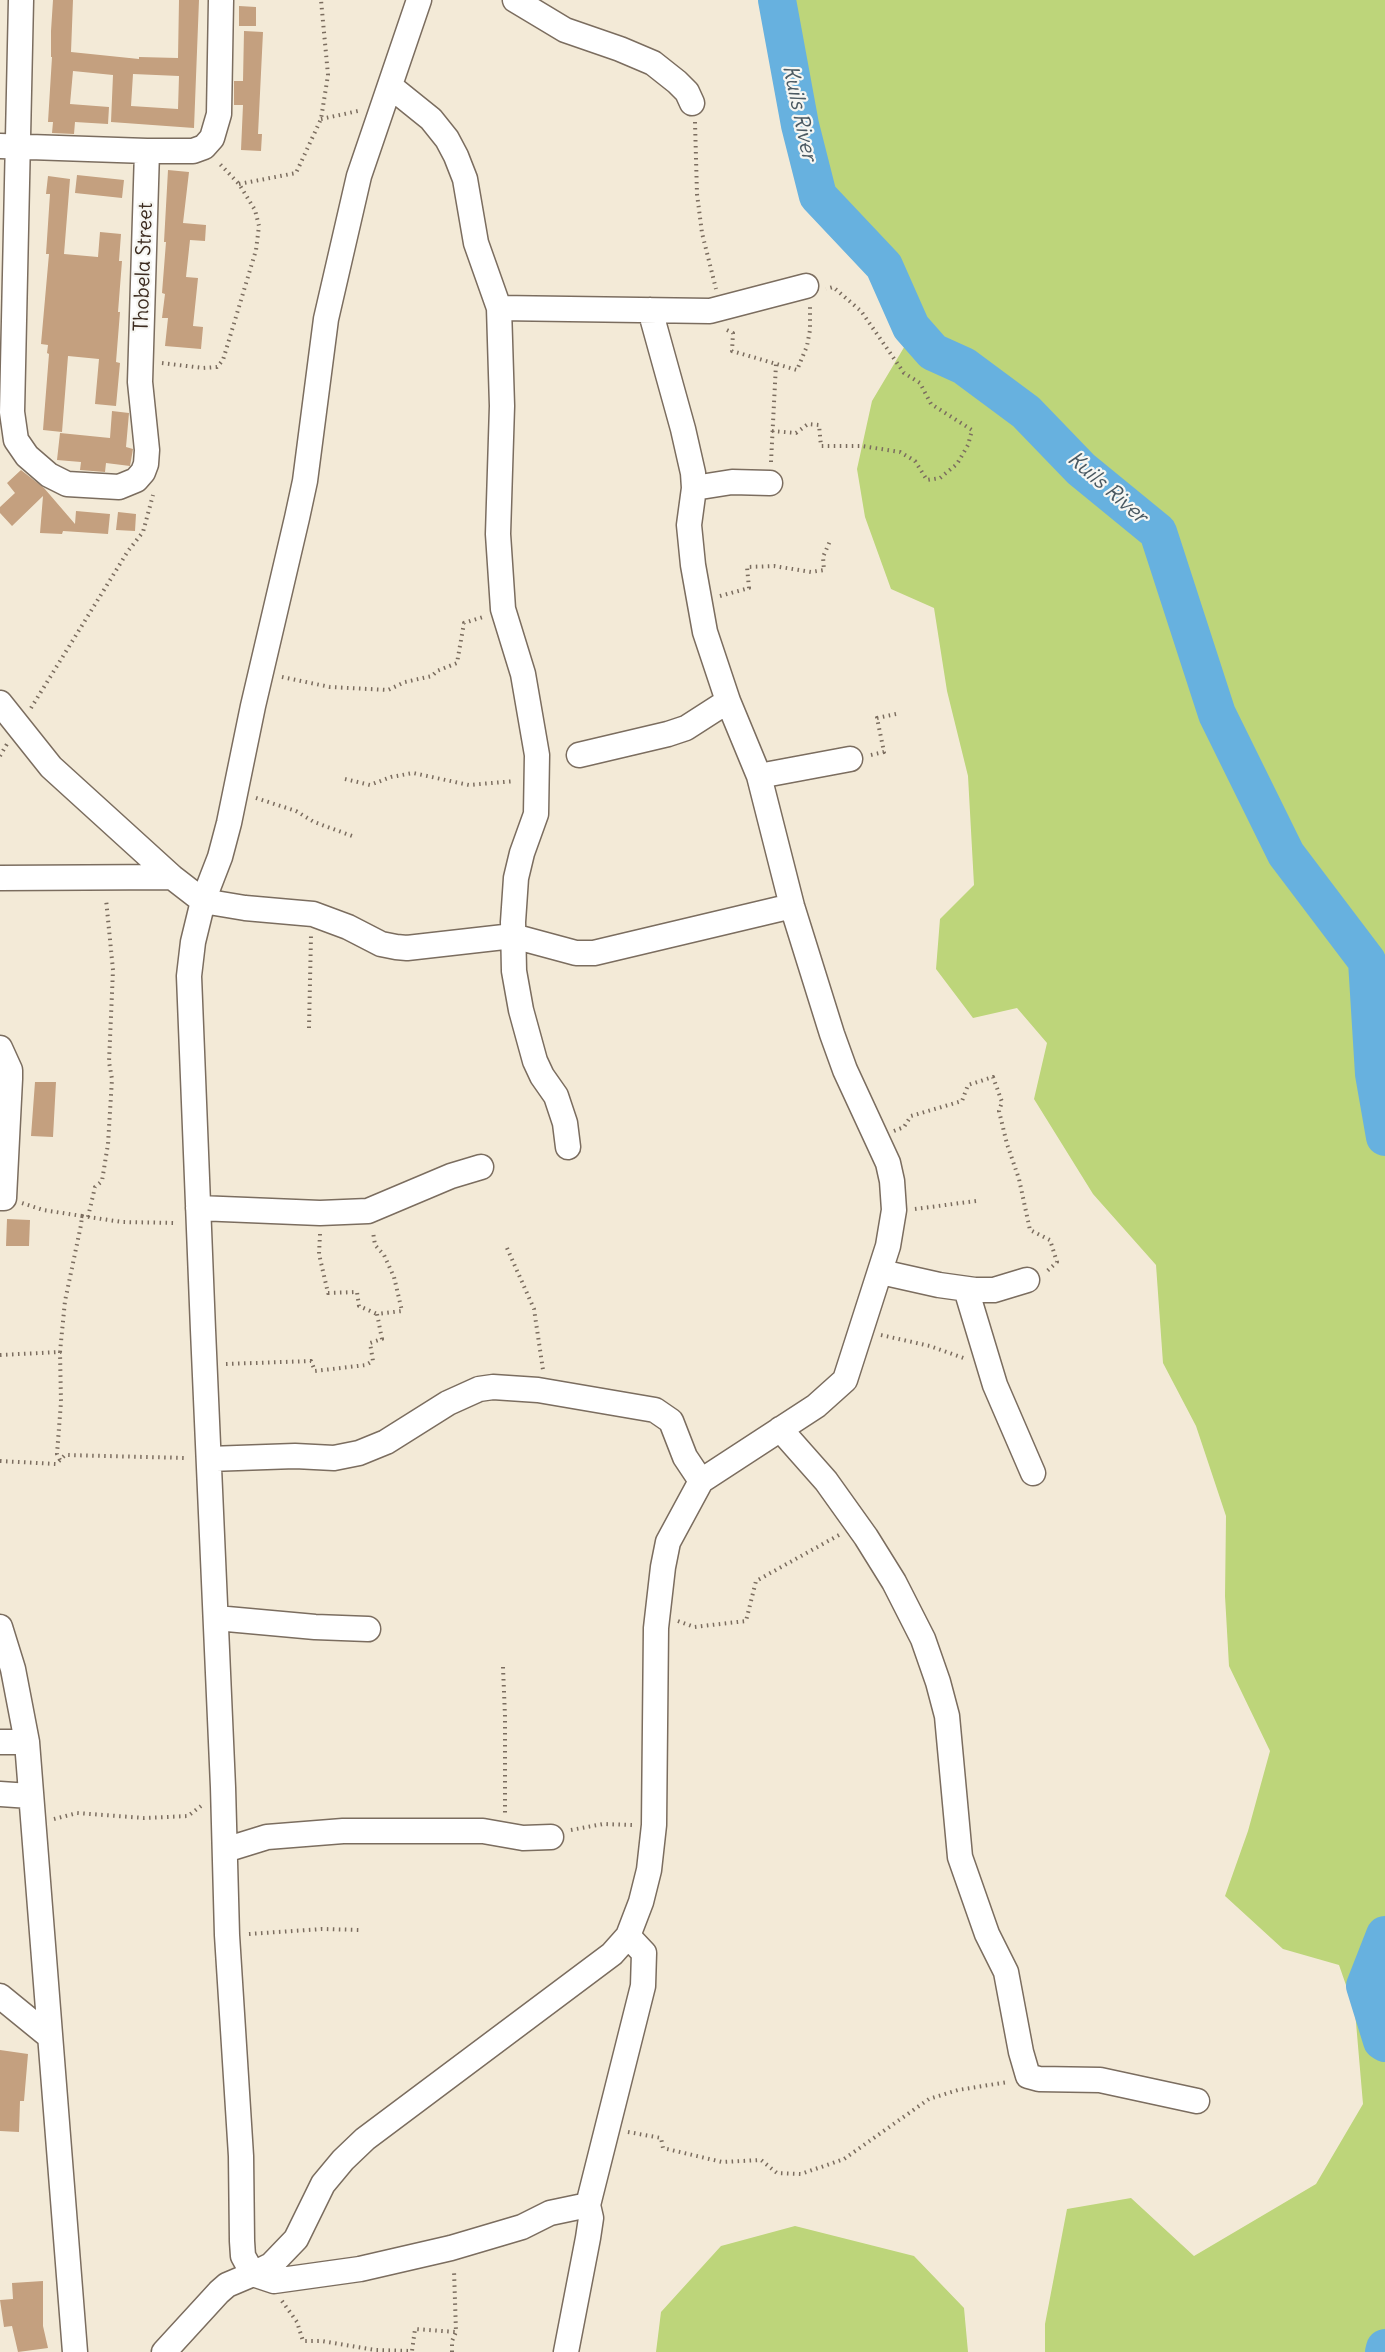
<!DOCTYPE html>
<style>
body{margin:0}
canvas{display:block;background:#f3ead7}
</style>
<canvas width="1385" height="2352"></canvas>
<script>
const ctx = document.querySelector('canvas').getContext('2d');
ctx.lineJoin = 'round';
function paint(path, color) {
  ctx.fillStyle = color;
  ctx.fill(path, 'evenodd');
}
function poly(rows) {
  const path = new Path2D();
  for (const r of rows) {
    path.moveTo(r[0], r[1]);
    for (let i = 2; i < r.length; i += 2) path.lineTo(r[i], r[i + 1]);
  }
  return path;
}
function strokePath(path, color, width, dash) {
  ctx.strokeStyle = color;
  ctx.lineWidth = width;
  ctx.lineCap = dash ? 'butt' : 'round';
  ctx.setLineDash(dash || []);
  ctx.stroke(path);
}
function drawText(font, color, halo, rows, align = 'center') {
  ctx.font = font + ' Delius,sans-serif';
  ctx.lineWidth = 4.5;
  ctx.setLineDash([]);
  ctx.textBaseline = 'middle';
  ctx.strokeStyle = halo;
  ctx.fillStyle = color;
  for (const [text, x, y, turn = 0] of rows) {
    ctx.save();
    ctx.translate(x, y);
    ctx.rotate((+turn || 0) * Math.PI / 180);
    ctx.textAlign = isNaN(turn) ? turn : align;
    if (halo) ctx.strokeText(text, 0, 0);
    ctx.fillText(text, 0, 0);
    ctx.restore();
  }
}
paint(poly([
 [762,0,1385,0,1385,2352,1045,2352,1045,2324,1067,2209,1131,2198,1194,2256,1316,2184,1363,2104,1355,2011,1339,1965,1283,1949,1225,1896,1248,1831,1270,1751,1229,1666,1225,1596,1226,1516,1196,1426,1163,1363,1156,1265,1093,1194,1034,1099,1047,1043,1017,1008,973,1018,936,969,940,919,974,885,968,776,947,691,934,608,891,589,865,517,857,469,872,401,906,344,875,271,835,227,803,204,779,100,771,26],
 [795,2226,914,2256,964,2308,968,2352,656,2352,661,2312,721,2246]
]), '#bdd57a');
strokePath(poly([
 [777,0,800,125,818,196,884,266,911,327,933,352,964,366,1026,412,1081,469,1158,532,1217,714,1286,854,1367,961,1374,1074,1385,1137],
 [1385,1935,1365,1986,1382,2041,1385,2043],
 [1384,2352,1385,2348]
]), '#67b1df', 38);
paint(poly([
 [53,0,73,0,71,52,139,59,139,57,178,58,179,0,199,0,194,128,111,122,113,75,73,71,70,104,109,107,108,124,75,122,74,134,52,133,53,122,48,122,52,57,51,57,51,31],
 [133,74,179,76,178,109,131,106],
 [239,6,256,7,256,26,239,26],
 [244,31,263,32,258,134,262,134,261,151,241,150,243,105,234,105,234,81,243,81],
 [168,170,189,172,183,223,206,225,205,241,190,240,186,277,198,278,193,326,203,327,201,349,165,346,168,318,162,318,165,294,162,293,166,242,164,242],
 [77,175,124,180,122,198,75,193],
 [48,176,70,179,64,254,98,257,100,232,121,234,119,261,122,261,118,312,120,312,116,362,120,363,116,406,95,404,99,359,68,356,62,432,43,430,49,354,47,353,48,345,41,344,49,254,46,254,50,194,46,194],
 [112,411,129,413,126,447,133,449,130,466,106,463,105,472,80,470,81,462,57,460,60,433,110,438],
 [21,470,44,488,75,524,76,511,110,514,108,534,63,531,62,534,40,533,43,496,12,526,0,513,0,507,15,493,7,483],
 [118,512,136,514,135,531,116,530],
 [35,1082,56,1082,53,1137,31,1136],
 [7,1219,30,1220,29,1246,6,1246],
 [0,2050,28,2054,24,2101,20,2101,19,2132,0,2131],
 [43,2281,43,2326,48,2348,18,2352,12,2326,4,2327,0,2300,13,2299,12,2283]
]), '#c4a07f');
const minor = poly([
 [21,0,12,412,16,440,27,456,49,475,67,484,119,487,136,480,143,472,146,464,147,450,140,382,147,151],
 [515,0,565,30,620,49,653,63,677,82,687,92,692,103],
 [390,86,431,119,447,139,456,156,465,179,476,243,499,308,502,406,498,534,503,609,523,674,537,755,536,814,522,853,516,878,513,922,514,971,521,1010,535,1061,542,1076,556,1096,565,1123,568,1147],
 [0,146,147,151,193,151,204,147,212,138,219,114,221,0],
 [499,308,710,311,806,286],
 [650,310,683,429,693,473,694,488,689,525,693,565,705,632,728,701,759,776,792,906,832,1034,845,1070,888,1163,892,1181,894,1210,888,1246,845,1380,816,1406,701,1481],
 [694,488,732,482,770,483],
 [0,703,51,767,172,877,203,901,245,908,313,914,348,927,381,944,396,947,407,948,513,936,576,953,594,953,792,906],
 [579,755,668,734,686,728,728,701],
 [759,776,850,759],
 [0,878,172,877],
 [0,1048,10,1070,10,1079,4,1198,0,1198],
 [198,1208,320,1213,368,1211,451,1176,481,1167],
 [881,1272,939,1285,975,1290,994,1290,1027,1280],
 [966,1289,995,1385,1033,1473],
 [780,1429,826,1481,866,1537,894,1582,923,1639,938,1682,947,1716,960,1857,987,1934,1006,1972,1021,2052,1028,2076,1039,2079,1100,2080,1197,2101],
 [209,1459,295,1456,334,1458,359,1453,386,1442,448,1403,479,1389,493,1387,538,1390,655,1410,671,1421,685,1457,701,1481,668,1542,663,1567,656,1628,654,1825,649,1870,641,1902,628,1936,612,1954,365,2139,343,2160,323,2184,296,2239,271,2265,253,2274],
 [216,1618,315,1627,368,1629],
 [0,1627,13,1669,27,1742,75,2352],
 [0,1742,27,1742],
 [0,1794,30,1796],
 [225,1850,267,1837,343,1831,483,1831,523,1838,551,1837],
 [0,1996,49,2036],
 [253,2274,274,2281,360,2269,451,2248,522,2227,550,2213,588,2205,643,1986,644,1953,628,1936],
 [164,2352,219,2292,227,2285,253,2274,243,2256,242,2241,241,2156,227,1935,223,1787,203,1330,189,976,193,942,203,901,220,857,229,823,253,706,297,518,305,481,326,319,359,176,419,0],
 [566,2352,588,2238,591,2218,588,2205]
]);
strokePath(minor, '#7b6d5f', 27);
strokePath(poly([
 [321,119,358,111],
 [695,122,697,194,702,233,716,289],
 [239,184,296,173,321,119,328,75,321,0],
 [727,330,733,333,732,351,797,370,807,346,810,330,810,305],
 [162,363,203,368,217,367,223,360,256,250,259,226,255,210,239,184,218,162],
 [772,431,796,433,808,424,819,425,821,446,862,446,900,452,915,461,927,480,940,478,957,464,968,445,972,430,931,404,920,383,904,373,861,311,833,287,826,289],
 [771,462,776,364],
 [720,596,749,588,747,567,774,566,811,572,824,570,823,557,830,541],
 [282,677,330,687,388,690,405,682,432,676,437,671,457,663,464,623,483,617],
 [31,708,128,551,143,532,153,495],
 [871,755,884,752,877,718,896,714],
 [0,756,7,744],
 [345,779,370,785,391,777,413,773,469,785,515,781],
 [256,798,296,811,314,822,355,837],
 [309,1028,311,935],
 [894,1131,904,1127,911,1116,962,1101,968,1085,993,1077,1002,1102,999,1111,1007,1144,1019,1179,1030,1230,1050,1240,1057,1262,1046,1272],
 [915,1209,976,1201],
 [82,1216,122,1222,177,1223],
 [88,1217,95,1187,102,1181,108,1144,112,1079,109,1062,113,970,106,899],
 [320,1234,319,1254,328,1293,357,1292,359,1306,377,1314],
 [507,1248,534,1309,543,1370],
 [881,1335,930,1346,966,1359],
 [0,1355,60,1352,65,1301,81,1225,82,1216,43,1210,22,1203],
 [226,1364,311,1361,315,1371,366,1365,373,1361,370,1343,382,1339,377,1314,402,1311,394,1277,384,1255,375,1245,373,1232],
 [60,1460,57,1454,61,1402,60,1352],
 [0,1461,56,1464,65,1455,187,1458],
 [678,1621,694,1627,746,1621,756,1581,839,1535],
 [503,1667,505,1716,505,1813],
 [54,1819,77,1813,144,1818,188,1816,201,1806],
 [571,1830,603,1824,632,1825],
 [249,1934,322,1929,361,1930],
 [628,2132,661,2138,663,2148,722,2162,761,2160,777,2173,801,2174,844,2159,929,2099,958,2090,1008,2082],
 [282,2301,297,2322,303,2341,322,2341,375,2350,412,2351,415,2329,456,2332],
 [452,2352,452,2341,456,2332,454,2270]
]), '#7b6d5f', 4, [1.5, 4.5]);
strokePath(minor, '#fff', 24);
drawText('20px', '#3b2a1e', '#f6f6f2', [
 ["Thobela Street",144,267,-88]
]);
drawText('italic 21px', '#4a5962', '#f6f6f2', [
 ["Kuils River",799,113,78],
 ["Kuils River",1107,488,41]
]);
</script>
